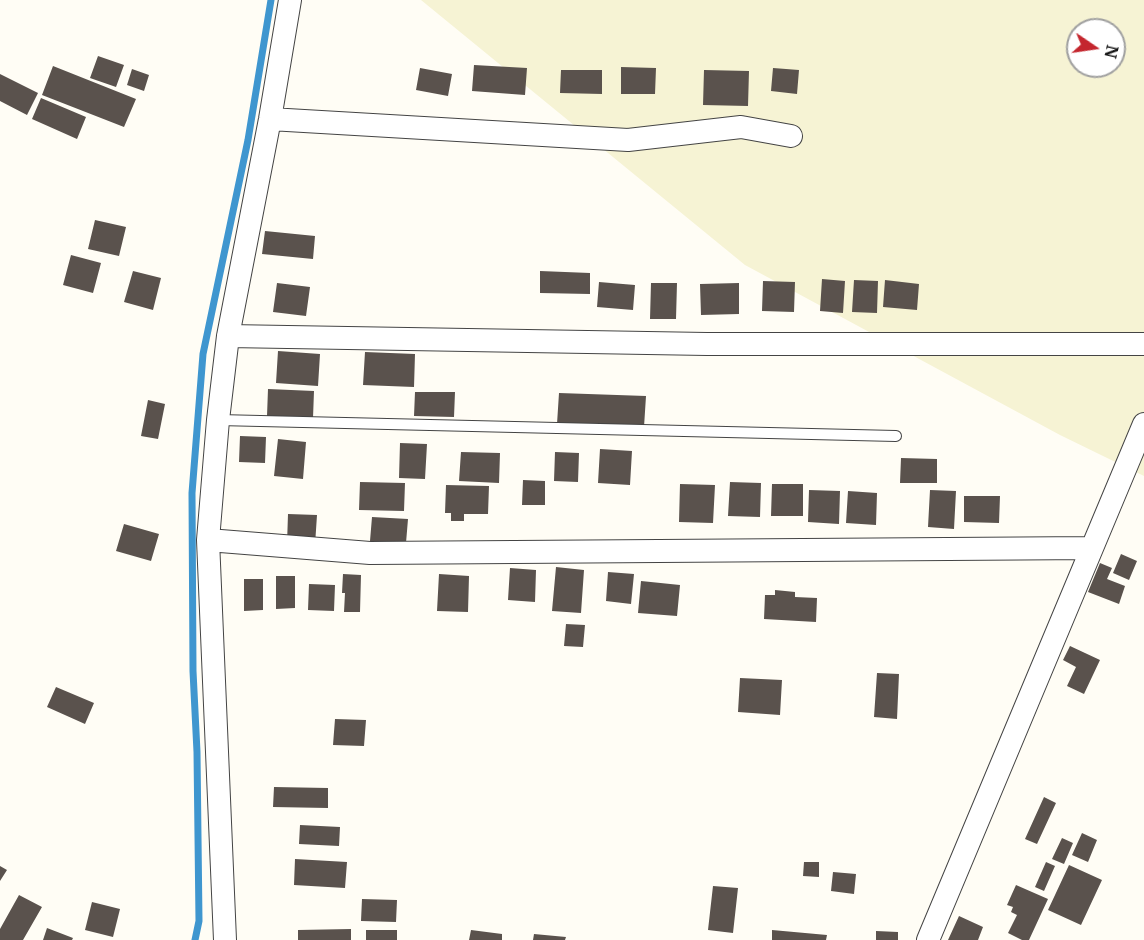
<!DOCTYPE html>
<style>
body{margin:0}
#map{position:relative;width:1144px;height:940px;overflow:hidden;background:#fffdf5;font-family:Merriweather,serif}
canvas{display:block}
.north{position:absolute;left:1066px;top:18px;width:60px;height:60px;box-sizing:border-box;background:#fff;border:2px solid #a0a0a0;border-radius:50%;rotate:103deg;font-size:16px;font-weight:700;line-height:24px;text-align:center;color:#111}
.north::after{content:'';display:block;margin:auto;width:21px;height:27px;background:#c4262e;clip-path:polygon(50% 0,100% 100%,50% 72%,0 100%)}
</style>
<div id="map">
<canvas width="1144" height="940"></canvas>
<div class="north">N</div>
</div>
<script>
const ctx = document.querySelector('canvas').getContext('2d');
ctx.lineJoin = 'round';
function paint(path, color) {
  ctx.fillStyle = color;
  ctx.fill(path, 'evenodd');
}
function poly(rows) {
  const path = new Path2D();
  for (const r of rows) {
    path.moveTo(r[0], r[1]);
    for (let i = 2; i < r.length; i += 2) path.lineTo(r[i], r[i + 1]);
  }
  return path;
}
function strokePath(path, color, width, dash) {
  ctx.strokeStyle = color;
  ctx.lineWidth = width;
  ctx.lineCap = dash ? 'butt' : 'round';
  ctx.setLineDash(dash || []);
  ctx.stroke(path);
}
paint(poly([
 [421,0,1144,0,1144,476,1060,435,745,265],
 [1078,30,1114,30,1114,66,1078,66]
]), '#f6f3d4');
strokePath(poly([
 [195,940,199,921,197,752,193,671,192,493,203,354,248,140,271,0]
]), '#3f96cf', 7);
paint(poly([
 [98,56,124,65,116,87,90,78],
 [474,65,527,68,525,95,472,91],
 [53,66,136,99,124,127,42,95],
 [621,67,656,68,655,94,621,94],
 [420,68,452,74,448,96,416,90],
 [773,68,799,70,797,94,771,91],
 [132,69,149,75,144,91,127,85],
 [561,70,602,70,602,94,560,93],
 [704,70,749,71,748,106,703,105],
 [0,74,38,93,27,115,0,101],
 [41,98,86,117,77,139,32,119],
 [95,220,126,227,119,256,88,249],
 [265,231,315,236,313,259,262,254],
 [71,255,101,263,93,293,63,285],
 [133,271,161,278,153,310,124,302],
 [540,271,590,273,590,294,540,293],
 [822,279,845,281,843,313,820,311],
 [854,280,878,281,877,313,852,312],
 [885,280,919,284,917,310,883,307],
 [763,281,795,282,794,312,762,311],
 [599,282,635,285,633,310,597,307],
 [277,283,310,287,306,316,273,312],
 [651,283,677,283,676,319,650,319],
 [739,283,739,314,701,315,700,284],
 [278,351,320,354,318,386,276,383],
 [365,352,415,354,414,387,363,385],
 [268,389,314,391,313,418,267,416],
 [415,392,455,392,454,417,414,416],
 [559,393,646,396,644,427,557,424],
 [148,400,165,404,158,439,141,436],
 [240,436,266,437,265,463,239,462],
 [278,439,306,442,303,479,274,476],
 [400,443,427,444,425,479,399,478],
 [600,449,632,451,630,485,598,483],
 [461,452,500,453,499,483,459,481],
 [555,452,579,453,578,482,554,481],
 [901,458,937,459,937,483,900,483],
 [523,480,545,481,545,505,522,505],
 [360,482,405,483,404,511,359,510],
 [730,482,761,483,760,517,728,516],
 [680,484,715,485,713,523,679,522],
 [772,484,803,484,803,516,771,516],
 [446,485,489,486,488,514,464,514,464,521,451,521,451,513,445,513],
 [809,490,840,491,839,524,808,522],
 [930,490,956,491,954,529,928,527],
 [848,491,877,493,876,525,846,523],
 [964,496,1000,496,999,523,964,522],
 [288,514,317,515,315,545,287,544],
 [372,517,408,519,406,543,370,541],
 [124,524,159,534,151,561,116,551],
 [1121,554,1137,561,1129,580,1113,573],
 [1100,563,1112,568,1107,579,1125,586,1119,604,1088,592],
 [556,567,584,570,581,613,552,611],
 [510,568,536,570,535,602,508,600],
 [608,572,634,574,631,604,606,601],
 [343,574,361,575,360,612,344,612,345,593,342,593],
 [439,574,469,576,468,612,437,611],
 [276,576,295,576,295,608,276,609],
 [244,579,263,579,263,610,244,611],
 [641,581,680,585,677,616,638,613],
 [309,584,335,585,334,611,308,610],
 [775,590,795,592,795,597,817,598,816,622,764,619,765,595,775,595],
 [566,624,585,625,583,647,564,646],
 [1070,646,1100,660,1084,694,1067,686,1076,667,1063,660],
 [877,673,899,674,897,719,874,717],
 [740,678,782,680,780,715,738,712],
 [56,687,94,703,85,724,47,707],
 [335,719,366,720,364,746,333,745],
 [274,787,328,788,328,808,273,807],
 [1044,797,1056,803,1037,844,1025,839],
 [300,825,340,827,339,846,299,844],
 [1082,833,1097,840,1088,862,1072,855],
 [1062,838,1073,843,1064,864,1052,859],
 [295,859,347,862,345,888,294,885],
 [804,862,819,862,819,877,803,876],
 [1046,862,1055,866,1044,891,1035,887],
 [1069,865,1102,880,1081,925,1048,910],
 [0,866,7,870,0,881],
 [833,872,856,874,854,894,831,891],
 [1016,885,1048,899,1029,940,1022,940,1008,933,1017,915,1011,912,1013,907,1007,905],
 [713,886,738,888,733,933,708,930],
 [19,895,42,907,23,940,0,940,0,929],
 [362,899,397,900,396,922,361,921],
 [92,902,120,909,113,937,85,930],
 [959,916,983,927,978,940,948,940],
 [47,928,73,938,72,940,43,940],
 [351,929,351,940,298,940,298,930],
 [366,930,397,930,397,940,366,940],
 [471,930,502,934,502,940,469,940],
 [772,930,827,935,826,940,772,940],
 [876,931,898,932,898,940,876,940],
 [534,934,566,937,565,940,533,940]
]), '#5a524d');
const service = poly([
 [218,420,896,436]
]);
const minor = poly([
 [270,119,628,140,741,127,791,136],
 [228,336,707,344,1144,344],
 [208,540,370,553,1092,548],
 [225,940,208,540,218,420,228,336,270,119,290,0],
 [928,940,1144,424]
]);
strokePath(service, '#444', 12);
strokePath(minor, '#444', 24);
strokePath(service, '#fff', 10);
strokePath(minor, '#fff', 22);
</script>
